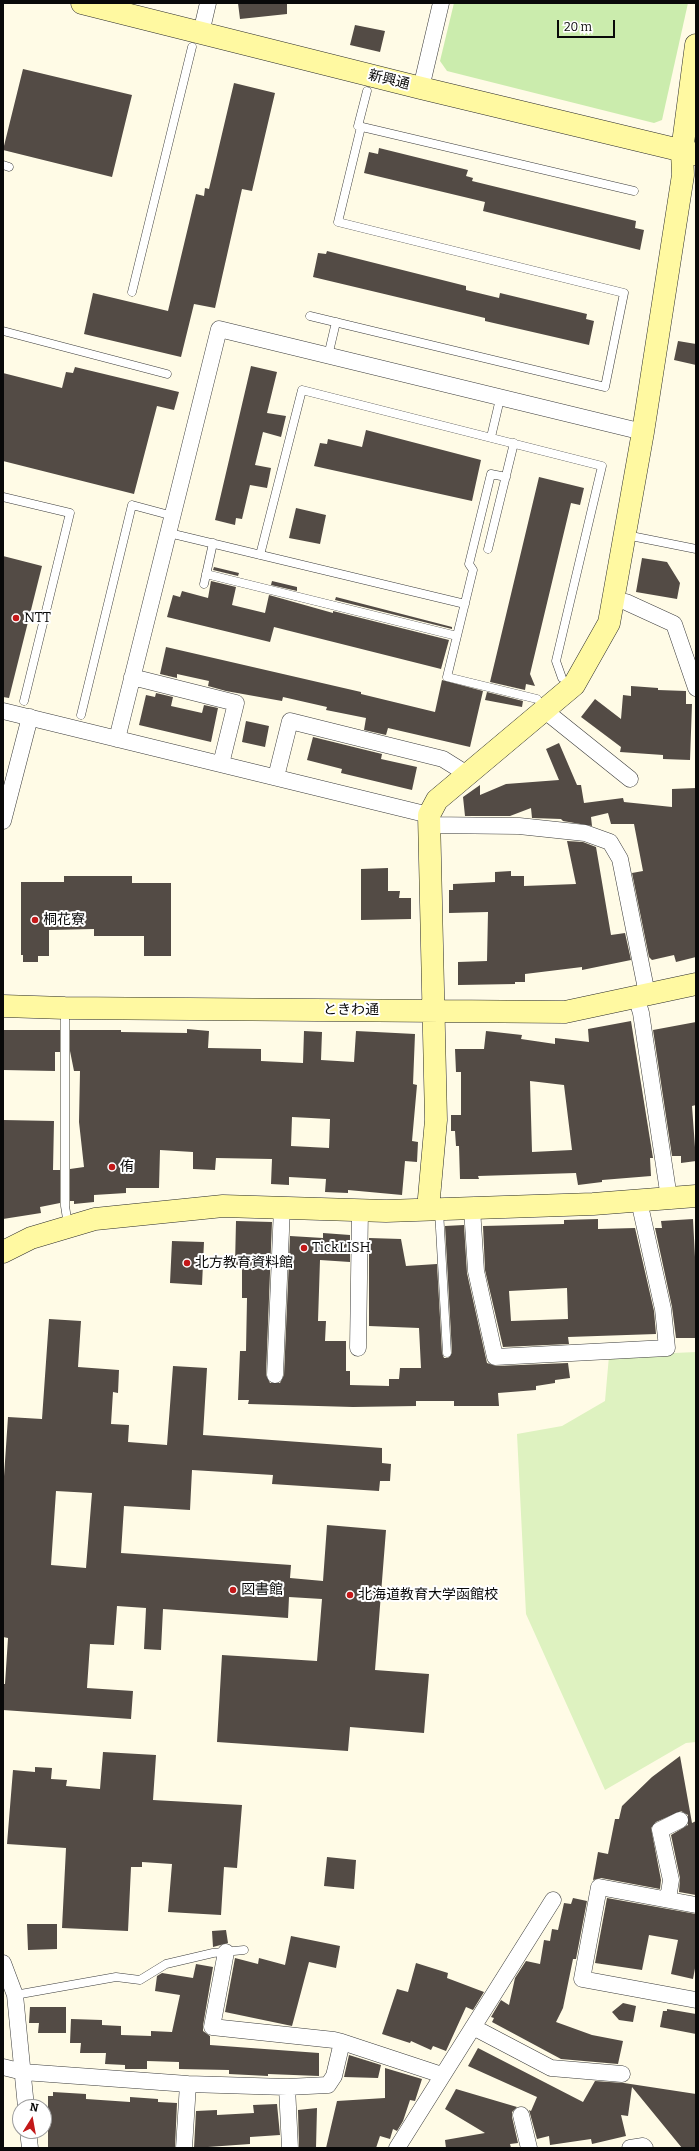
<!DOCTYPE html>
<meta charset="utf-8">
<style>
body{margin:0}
#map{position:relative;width:699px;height:2151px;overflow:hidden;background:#fffbe6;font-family:Bitter,serif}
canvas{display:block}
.frame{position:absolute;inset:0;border:4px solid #090909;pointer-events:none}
.north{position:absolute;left:12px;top:2099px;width:40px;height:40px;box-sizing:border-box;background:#fff;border:1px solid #9d9d9d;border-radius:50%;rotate:11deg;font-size:11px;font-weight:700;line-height:16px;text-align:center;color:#090909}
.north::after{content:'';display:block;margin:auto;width:14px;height:18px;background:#c31819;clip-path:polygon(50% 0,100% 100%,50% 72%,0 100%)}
.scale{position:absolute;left:557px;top:20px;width:58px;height:18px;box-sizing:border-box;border:2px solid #090909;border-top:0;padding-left:5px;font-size:12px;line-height:14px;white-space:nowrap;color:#090909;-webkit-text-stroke:3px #fff;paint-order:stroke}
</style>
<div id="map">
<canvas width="699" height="2151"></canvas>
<div class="frame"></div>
<div class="north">N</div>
<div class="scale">20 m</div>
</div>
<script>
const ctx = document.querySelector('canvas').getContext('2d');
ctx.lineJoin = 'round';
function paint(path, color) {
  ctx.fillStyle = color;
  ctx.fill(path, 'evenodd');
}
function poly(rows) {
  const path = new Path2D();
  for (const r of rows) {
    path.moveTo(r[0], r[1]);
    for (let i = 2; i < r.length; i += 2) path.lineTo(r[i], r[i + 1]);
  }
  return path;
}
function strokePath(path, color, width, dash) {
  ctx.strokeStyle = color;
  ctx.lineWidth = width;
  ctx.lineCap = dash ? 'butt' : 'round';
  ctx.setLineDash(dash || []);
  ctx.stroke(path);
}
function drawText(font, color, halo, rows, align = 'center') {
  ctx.font = font + ' Bitter,"Noto Sans JP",serif';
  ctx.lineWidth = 4;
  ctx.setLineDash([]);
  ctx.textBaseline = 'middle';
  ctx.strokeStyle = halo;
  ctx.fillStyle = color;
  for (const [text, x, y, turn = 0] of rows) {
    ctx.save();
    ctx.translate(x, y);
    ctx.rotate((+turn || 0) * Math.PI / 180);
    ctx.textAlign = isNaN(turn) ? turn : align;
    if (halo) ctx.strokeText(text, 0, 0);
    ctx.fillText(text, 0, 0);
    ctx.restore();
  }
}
paint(poly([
 [454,3,688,3,662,120,654,123,447,71,440,61]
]), '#cbecad');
paint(poly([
 [696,1352,696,1742,686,1743,605,1790,526,1614,517,1434,562,1426,605,1401,609,1356]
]), '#def2c0');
paint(poly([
 [238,3,287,3,287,14,240,19],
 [355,25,385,31,380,52,350,45],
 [23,69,132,95,112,177,3,150],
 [234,83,275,93,252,191,242,189,215,308,194,304,181,357,84,334,93,293,168,311,196,194,204,196,205,188,209,189],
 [379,148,468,170,466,176,473,178,472,181,636,221,635,228,644,230,640,250,483,211,485,202,364,173,369,152,378,154],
 [327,251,466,286,466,290,499,298,500,293,587,314,586,319,594,321,589,345,485,321,485,318,313,277,318,253,326,254],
 [678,341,696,344,696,365,674,360],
 [251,366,277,372,267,413,286,416,281,437,263,432,255,465,271,468,267,488,250,485,242,519,236,518,235,525,215,520],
 [75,367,179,392,174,410,157,406,134,494,3,461,3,373,62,388,66,372,73,373],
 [366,430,481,460,472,501,314,466,320,443,327,444,328,439,362,447],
 [539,477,584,488,580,505,571,503,530,674,535,686,526,684,525,690,490,682],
 [296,508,326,515,320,544,289,538],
 [3,556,42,566,9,698,3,697],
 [642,558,667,562,680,583,677,599,636,592],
 [214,567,239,573,238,576,213,570],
 [211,581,236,587,232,605,265,613,269,595,333,613,333,611,449,640,441,669,274,627,270,642,167,617,173,595,180,597,182,591,208,598],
 [272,581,297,587,297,591,271,585],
 [336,597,452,627,452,629,335,600],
 [166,647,361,692,361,694,435,712,442,680,483,691,470,747,388,728,386,735,364,730,366,718,326,710,327,707,283,697,282,701,226,691,208,686,209,681,177,674,177,678,160,674],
 [631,686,658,688,658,690,686,691,686,704,692,704,690,760,663,759,663,755,620,752,621,747,581,717,595,699,621,719,623,695,631,696],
 [487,692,523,701,522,707,485,700],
 [156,693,173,697,171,706,202,713,204,705,218,708,211,742,139,725,146,695,155,697],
 [246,721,269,726,265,747,242,742],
 [313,737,382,754,381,759,417,767,412,790,341,773,342,769,307,760],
 [559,743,577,785,581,785,584,803,623,798,624,802,672,807,672,789,696,788,696,957,676,962,674,955,652,960,649,957,632,873,643,871,634,824,611,824,608,813,591,817,592,826,563,821,561,819,532,818,531,808,510,816,465,816,463,797,480,785,480,795,506,784,559,780,546,749],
 [567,841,583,842,596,847,611,935,625,933,631,960,582,970,582,967,525,974,525,982,515,982,515,984,458,985,458,962,487,961,488,912,449,913,449,890,453,890,453,884,495,882,495,872,511,871,511,876,524,876,524,886,576,884],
 [388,868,388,891,400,891,399,898,411,898,411,919,361,920,361,869],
 [64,876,132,876,132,883,171,883,171,956,144,956,144,936,94,936,94,929,49,930,49,956,38,956,38,962,23,962,23,955,21,955,21,882,64,882],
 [631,1021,653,1158,650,1158,651,1176,602,1180,602,1182,578,1185,576,1173,478,1176,479,1179,460,1179,459,1146,456,1146,455,1131,451,1131,451,1115,461,1115,461,1072,456,1072,455,1049,484,1049,486,1031,522,1035,521,1039,555,1044,555,1038,589,1042,588,1029],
 [530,1081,564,1085,572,1150,532,1152],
 [696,1022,696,1105,692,1106,696,1161,681,1163,681,1156,672,1156,653,1030],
 [187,1029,209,1031,208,1048,261,1049,261,1061,303,1063,304,1031,322,1032,321,1060,354,1062,356,1031,415,1034,413,1084,417,1085,412,1141,418,1142,417,1162,405,1161,402,1195,348,1190,348,1193,325,1192,326,1179,289,1177,289,1185,271,1184,272,1159,216,1158,215,1170,193,1169,193,1152,160,1150,159,1188,126,1188,126,1193,94,1195,94,1202,74,1204,74,1201,70,1201,70,1169,84,1167,79,1122,80,1071,74,1071,70,1051,70,1030,121,1030,121,1032,187,1033],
 [292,1117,330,1119,329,1148,291,1146],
 [3,1030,60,1030,60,1052,55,1052,55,1071,3,1070],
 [3,1120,54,1121,53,1170,60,1170,60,1203,40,1207,41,1213,3,1219],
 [598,1219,598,1229,635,1228,654,1311,656,1334,568,1337,569,1344,503,1347,485,1270,483,1226,564,1224,564,1220],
 [567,1288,568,1319,511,1321,509,1291],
 [693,1219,696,1276,696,1338,676,1338,672,1307,655,1228,662,1228,661,1221],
 [236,1221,272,1222,266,1375,270,1383,280,1383,284,1375,290,1236,323,1238,323,1233,350,1235,350,1262,320,1260,318,1321,326,1321,325,1341,346,1341,346,1371,350,1371,350,1385,389,1386,389,1379,399,1379,400,1368,421,1368,419,1328,369,1326,369,1238,401,1239,406,1266,437,1264,442,1353,444,1358,448,1358,452,1353,445,1226,464,1225,467,1273,487,1363,496,1366,568,1363,570,1378,555,1380,555,1383,536,1386,536,1390,498,1393,499,1406,454,1406,454,1401,416,1401,416,1406,353,1407,248,1404,249,1400,238,1400,240,1351,246,1351,247,1298,242,1298,242,1265,235,1265],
 [172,1241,204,1242,202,1285,170,1283],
 [49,1319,81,1321,78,1367,119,1370,118,1393,113,1392,111,1424,129,1425,128,1442,167,1445,173,1366,207,1368,203,1435,382,1448,382,1463,391,1464,390,1481,380,1481,379,1491,272,1484,273,1475,192,1470,190,1510,124,1506,121,1553,291,1565,290,1578,323,1581,327,1525,386,1530,375,1670,429,1674,424,1733,350,1727,348,1751,217,1742,222,1655,317,1661,322,1599,289,1597,288,1618,163,1609,161,1650,144,1649,146,1608,117,1606,114,1645,90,1644,87,1688,133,1691,131,1719,3,1710,3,1684,5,1684,8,1638,3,1637,3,1491,8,1417,42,1419],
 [56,1491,92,1493,86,1568,51,1565],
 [103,1752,156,1755,153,1800,242,1805,237,1868,224,1867,221,1915,168,1912,172,1864,142,1862,142,1867,131,1867,128,1931,62,1928,66,1848,7,1844,13,1770,35,1772,35,1767,52,1768,51,1779,67,1780,66,1786,100,1789],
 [680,1756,692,1823,696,1821,696,1895,679,1892,680,1878,671,1835,688,1825,688,1815,681,1811,656,1822,651,1828,661,1880,660,1889,601,1878,593,1880,598,1852,608,1854,615,1819,619,1819,622,1806,652,1777],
 [327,1857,356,1860,354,1889,324,1886],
 [573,1898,587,1901,576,1959,573,1959,563,2008,556,2022,592,2035,623,2041,618,2064,561,2059,492,2022,494,2018,491,2017,501,2000,509,2005,515,1978,526,1961,540,1964,544,1940,550,1941,552,1929,558,1930,564,1903,571,1904],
 [607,1898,696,1914,696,1963,693,1979,671,1974,678,1940,649,1935,642,1970,595,1963],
 [27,1924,57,1924,57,1949,28,1950],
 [226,1930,228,1943,213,1947,212,1931],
 [291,1936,340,1946,336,1968,309,1962,292,2026,225,2012,235,1958,258,1964,259,1958,285,1965],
 [416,1963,448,1973,447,1978,484,1992,473,2010,466,2007,446,2051,433,2046,431,2050,411,2041,410,2043,382,2034,397,1989,408,1992],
 [196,1964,213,1967,203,2026,203,2031,210,2036,210,2045,319,2053,319,2076,268,2074,268,2076,229,2074,229,2070,179,2069,179,2062,147,2061,147,2069,125,2069,125,2065,105,2064,106,2053,80,2053,81,2043,70,2043,71,2019,102,2020,102,2025,121,2026,121,2035,151,2036,151,2031,172,2032,180,1995,155,1991,157,1976,162,1973,193,1978],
 [623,2003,636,2006,633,2022,619,2020,612,2012],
 [30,2007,66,2007,66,2033,38,2033,39,2023,29,2023],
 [667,2009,696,2014,696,2034,660,2027,663,2011,667,2011],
 [478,2048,583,2102,595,2081,624,2083,696,2094,696,2148,682,2148,632,2087,628,2116,621,2115,626,2136,592,2144,591,2139,550,2145,549,2136,537,2139,529,2110,531,2111,537,2097,468,2066],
 [349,2055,381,2065,378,2078,344,2077],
 [385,2068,422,2079,415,2101,410,2100,403,2121,397,2131,393,2129,390,2139,380,2136,376,2148,326,2148,337,2101,385,2098],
 [456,2089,517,2107,512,2112,512,2117,518,2143,510,2144,511,2148,446,2148,445,2140,485,2133,445,2109],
 [53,2092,86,2094,86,2099,130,2102,130,2097,158,2099,158,2102,177,2103,175,2148,48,2148,48,2096,53,2096],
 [277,2104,280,2135,250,2137,250,2144,194,2148,196,2111,217,2110,217,2115,254,2113,253,2105],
 [317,2108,316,2148,299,2148,298,2110]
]), '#534b45');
const lane = poly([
 [367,91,358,126,634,191],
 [3,165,9,167],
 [132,292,192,47],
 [310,316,605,387,624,293,338,222,361,127],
 [3,331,167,374],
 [328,356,336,322],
 [491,437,500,399],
 [506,477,491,474,469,564,473,570,447,677,537,699],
 [3,497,70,513,24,701],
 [169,533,465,604],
 [626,535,696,549],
 [488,549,514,443],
 [260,555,302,390,602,466,556,661,562,678],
 [206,574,457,636],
 [204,584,213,543],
 [81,715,132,505,173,516],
 [65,1009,65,1206,68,1225],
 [439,1210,447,1353],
 [15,1995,116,1977,140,1980,166,1964,213,1953,244,1950]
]);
const street = poly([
 [201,33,208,3],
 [421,88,441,3],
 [615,600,626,602,674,624,696,688],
 [132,677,236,703,221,764],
 [544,710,630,779],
 [3,711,429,815],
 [117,739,219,329,643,432],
 [276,777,290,721,443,759,467,774],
 [3,821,30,717],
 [428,825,519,826,585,833,610,842,620,859,647,994],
 [636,996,641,1013,669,1198],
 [472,1208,476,1271,495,1357,667,1348,663,1309,639,1201],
 [358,1348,360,1210],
 [275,1375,282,1207],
 [668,1899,671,1880,660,1830,680,1820],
 [696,1905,599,1887,582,1979,696,2000],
 [226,1952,212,2027,334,2040,342,2042],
 [3,1963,15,1995,26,2107],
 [473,2027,551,2068,622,2074],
 [3,2067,23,2072,188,2084,287,2087,328,2085,334,2076,342,2042,442,2075],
 [287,2087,290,2148],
 [521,2115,529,2148],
 [28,2131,30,2148],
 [184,2148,188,2084],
 [397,2148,553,1900],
 [630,2148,643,2146,645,2148]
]);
const secondary = poly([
 [82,3,421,88,696,154],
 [3,1006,65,1008,565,1012,696,984],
 [428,1209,436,1120,429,815,437,800,574,685,609,623,643,432,683,175,682,151,696,45],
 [3,1252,31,1238,95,1219,223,1206,386,1211,593,1204,696,1196]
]);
strokePath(lane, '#3c3c3c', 9);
strokePath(street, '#3c3c3c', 17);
strokePath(secondary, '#2b2b2b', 23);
strokePath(lane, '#fff', 8);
strokePath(street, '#fff', 16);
strokePath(secondary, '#fff9a1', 22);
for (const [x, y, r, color] of [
 [16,618,4,"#c31819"],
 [35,920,4,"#c31819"],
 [112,1167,4,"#c31819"],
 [304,1248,4,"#c31819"],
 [187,1263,4,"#c31819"],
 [233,1590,4,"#c31819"],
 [350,1595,4,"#c31819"]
]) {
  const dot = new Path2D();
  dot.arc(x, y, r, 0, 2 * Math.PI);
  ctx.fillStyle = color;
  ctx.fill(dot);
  strokePath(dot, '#fff', 1.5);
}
drawText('14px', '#090909', '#fff', [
 ["新興通",389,80,14],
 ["ときわ通",351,1010]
]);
drawText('14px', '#090909', '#fff', [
 ["NTT",24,618],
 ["桐花寮",43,920],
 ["侑",120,1167],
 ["TickLISH",312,1248],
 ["北方教育資料館",195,1263],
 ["図書館",241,1590],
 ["北海道教育大学函館校",358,1595]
], 'left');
</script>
